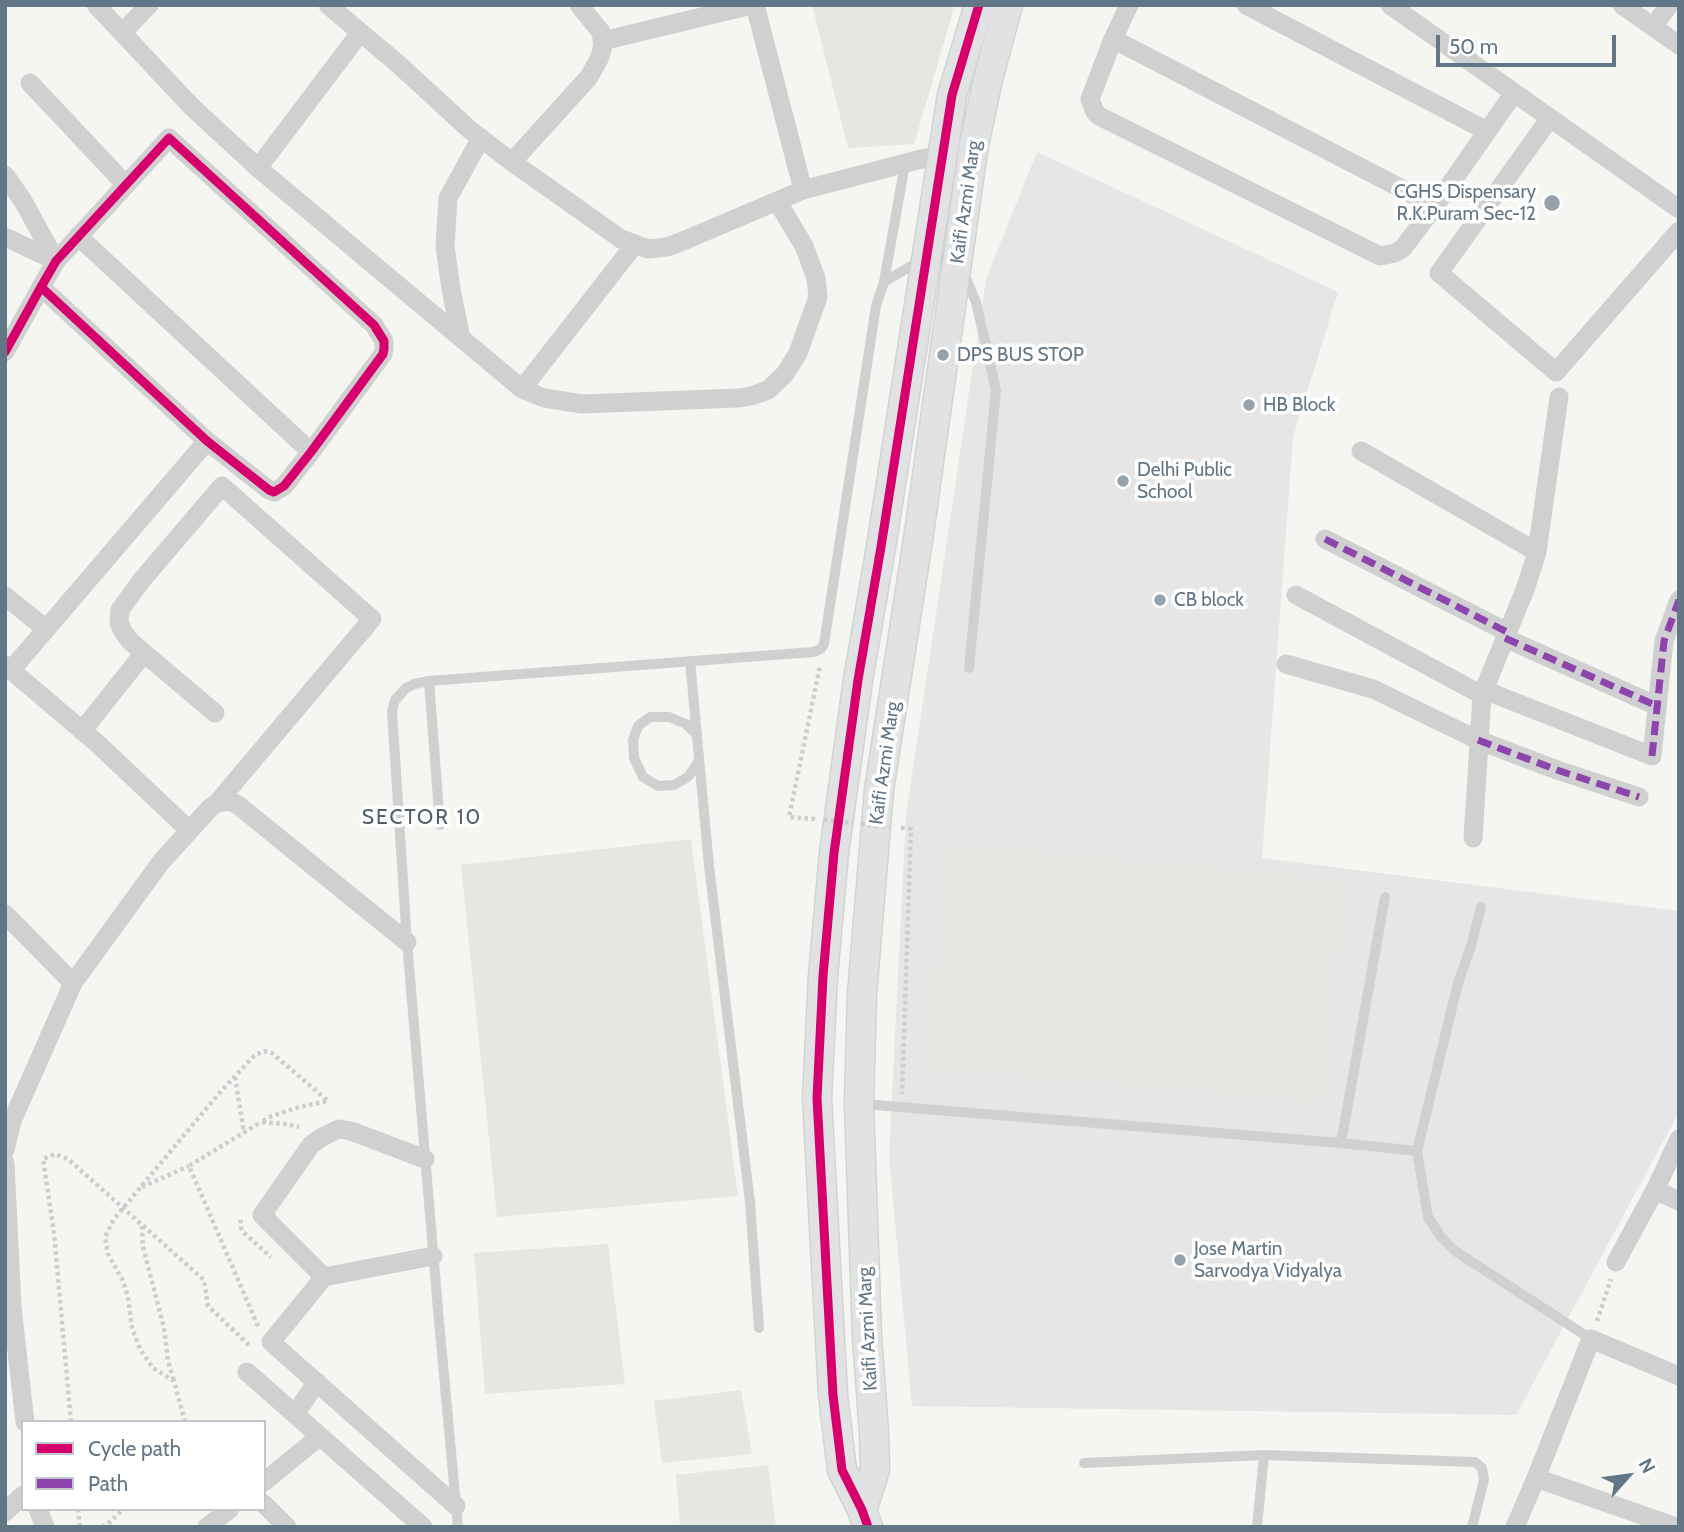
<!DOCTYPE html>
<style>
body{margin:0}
#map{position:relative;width:1684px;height:1532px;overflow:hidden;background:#f5f5f2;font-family:Cabin,sans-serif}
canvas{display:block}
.frame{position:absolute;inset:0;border:7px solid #627685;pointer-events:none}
.legend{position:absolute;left:21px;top:1420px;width:245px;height:91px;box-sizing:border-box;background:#fff;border:2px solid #c0c8ce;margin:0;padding:9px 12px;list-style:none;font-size:21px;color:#627685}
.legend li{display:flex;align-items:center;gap:14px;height:35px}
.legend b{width:35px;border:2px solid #c0c8ce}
.north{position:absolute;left:1593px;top:1441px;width:70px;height:70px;-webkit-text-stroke:5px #fff;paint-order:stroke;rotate:62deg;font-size:19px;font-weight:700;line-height:28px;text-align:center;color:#627685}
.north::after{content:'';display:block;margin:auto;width:24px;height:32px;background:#627685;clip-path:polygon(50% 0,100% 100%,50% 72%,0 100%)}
.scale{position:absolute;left:1436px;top:35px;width:180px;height:32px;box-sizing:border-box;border:4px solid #627685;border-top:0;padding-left:9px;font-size:21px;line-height:24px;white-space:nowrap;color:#627685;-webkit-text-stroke:5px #fff;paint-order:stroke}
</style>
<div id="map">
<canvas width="1684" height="1532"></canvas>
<div class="frame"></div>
<ul class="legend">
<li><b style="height:9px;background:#d6006c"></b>Cycle path</li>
<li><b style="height:9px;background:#8e44ad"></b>Path</li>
</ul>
<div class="north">N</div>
<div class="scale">50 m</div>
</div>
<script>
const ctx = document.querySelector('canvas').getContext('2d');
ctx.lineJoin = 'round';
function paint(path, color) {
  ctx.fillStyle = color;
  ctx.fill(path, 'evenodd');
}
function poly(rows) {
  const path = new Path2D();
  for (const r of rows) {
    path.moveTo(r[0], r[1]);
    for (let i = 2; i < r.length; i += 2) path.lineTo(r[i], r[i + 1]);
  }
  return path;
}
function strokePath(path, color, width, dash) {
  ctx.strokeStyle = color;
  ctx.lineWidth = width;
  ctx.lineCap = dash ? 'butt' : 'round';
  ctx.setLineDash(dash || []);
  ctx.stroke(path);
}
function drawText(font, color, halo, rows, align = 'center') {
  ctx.font = font + ' Cabin,sans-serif';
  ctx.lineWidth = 7;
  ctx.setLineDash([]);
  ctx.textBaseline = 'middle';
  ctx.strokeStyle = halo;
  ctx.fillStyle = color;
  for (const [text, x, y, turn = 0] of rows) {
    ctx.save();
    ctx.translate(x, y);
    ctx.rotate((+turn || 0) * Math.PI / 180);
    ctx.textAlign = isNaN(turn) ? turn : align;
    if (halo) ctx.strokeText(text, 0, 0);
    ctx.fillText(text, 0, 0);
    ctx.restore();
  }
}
paint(poly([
 [1037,152,1338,292,1293,437,1262,858,1679,911,1679,1112,1516,1415,912,1406,889,1157,906,815,986,279]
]), '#e5e6e5');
paint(poly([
 [812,5,955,5,914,144,848,148],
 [691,839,738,1196,497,1217,461,865],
 [947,845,1341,880,1322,1101,929,1067],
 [608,1244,625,1384,485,1394,474,1253],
 [741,1390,752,1454,662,1463,654,1401],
 [768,1465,776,1527,680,1527,676,1475]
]), '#e4e8e0');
const secondary = poly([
 [862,1510,875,1470,874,1432,867,1337,859,1104,862,994,879,790,918,540,973,150,988,79,1008,5],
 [868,1527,862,1510,842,1470,833,1395,817,1098,823,976,834,853,858,680,881,547,952,95,979,5]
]);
strokePath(secondary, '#d2d3d3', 31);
strokePath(poly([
 [815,819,789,817,820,666],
 [901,828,911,829,902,1094],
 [235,1077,244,1133],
 [142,1187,189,1166],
 [241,1220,240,1226,243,1232,271,1257],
 [142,1226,143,1247,164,1328,168,1361,174,1381],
 [1597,1321,1611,1279],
 [258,1326,189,1166,261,1122],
 [71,1422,54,1233,43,1159,55,1154,68,1159,204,1280,208,1306,249,1345],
 [185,1422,174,1381,153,1368,140,1349,132,1328,128,1297,123,1281,108,1254,105,1237,114,1219,221,1091,255,1055,264,1051,272,1053,328,1101,299,1107,272,1116,261,1122,287,1124,299,1127],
 [78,1509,80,1527],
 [102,1527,110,1522,123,1509]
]), '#cccdcd', 4.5, [3.5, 3.5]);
strokePath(poly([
 [964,274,976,302,996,390,969,668],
 [884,282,905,164],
 [690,661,709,866,750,1202,759,1328],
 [429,681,440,825],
 [697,735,686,724,669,717,650,717,638,726,633,740,634,758,643,777,658,786,674,785,688,777,699,761],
 [1481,907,1471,946,1458,983,1417,1151,1428,1217,1441,1237,1455,1251,1591,1339],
 [863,1104,1341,1143,1417,1151],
 [1341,1143,1385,897],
 [1084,1463,1264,1455,1475,1462,1482,1468,1484,1480,1472,1527],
 [458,1527,439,1321,407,942,392,711,395,700,406,688,414,684,429,681,813,652,821,649,824,644,876,306,884,282,928,256,954,260],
 [1257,1527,1264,1455]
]), '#d0d0d1', 10);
strokePath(poly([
 [96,5,192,107,258,168,522,389,544,398,582,404,739,398,751,396,768,390,785,374,798,353,818,297,816,278,804,246,777,201],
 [328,5,397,63,470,130,512,162,621,239,648,249,667,247,683,241,803,190,755,5],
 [1129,5,1113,39,1090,99,1095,112,1099,116,1380,256,1395,253,1403,248,1435,206,1514,93],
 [1246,5,1487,131],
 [1390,5,1679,209],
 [1622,5,1679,45],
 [1653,27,1669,5],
 [122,33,149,5],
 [1113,39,1435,206],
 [602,41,752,5],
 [30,83,126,185],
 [1550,118,1439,273,1556,372,1679,231],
 [512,162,589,77,600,57,603,45,601,32,579,5],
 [258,168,360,33],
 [5,175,23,201,56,261],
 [803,190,921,159,952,154],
 [78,236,311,452],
 [5,237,56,261],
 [461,338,451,289,445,246,448,198,481,138],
 [5,352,41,287,56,261,169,138,374,325,384,341,384,349,383,354,311,452,284,486,274,492,269,490,207,441,41,287],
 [522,389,635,244],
 [1361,451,1537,552],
 [1325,539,1507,632],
 [1296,595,1482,695],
 [5,596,46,629],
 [1505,638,1657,706],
 [144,653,130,641,124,633,119,623,120,610,141,581,222,486,372,619,217,803],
 [1286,664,1373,689,1478,740,1557,770,1639,797],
 [5,665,98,744,189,830],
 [12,669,207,441],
 [1484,690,1652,756,1664,641,1679,600],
 [82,731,144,653,215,713],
 [1473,838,1482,695,1526,587,1537,552,1559,397],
 [5,914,73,983],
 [5,1150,12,1121,73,983,161,862,210,808,217,803,230,801,238,805,407,942],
 [5,1163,12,1307,25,1422],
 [1655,1190,1679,1201],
 [433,1256,324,1277,271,1342,456,1506],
 [1616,1262,1655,1190,1679,1139],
 [324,1277,262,1215,311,1145,322,1137,339,1129,351,1131,425,1159],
 [247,1372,423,1527],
 [295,1414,317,1382],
 [1536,1478,1676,1527],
 [264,1482,320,1436],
 [264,1504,287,1527],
 [38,1509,45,1527],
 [5,1512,23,1495],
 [207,1527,230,1509],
 [1515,1527,1536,1478,1591,1339,1679,1376]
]), '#d0d0d1', 19);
strokePath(secondary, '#e1e2e3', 28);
strokePath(poly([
 [824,820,853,823],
 [861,824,890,827]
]), '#cccdcd', 4.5, [3.5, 3.5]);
strokePath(poly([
 [1325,539,1507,632],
 [1505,638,1657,706],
 [1478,740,1557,770,1639,797],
 [1652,756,1664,641,1679,600]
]), '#8e44ad', 7, [14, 7]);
strokePath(poly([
 [5,352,41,287,56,261,169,138,374,325,384,341,384,349,383,354,311,452,284,486,274,492,269,490,207,441,41,287],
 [868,1527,862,1510,842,1470,833,1395,817,1098,823,976,834,853,858,680,881,547,952,95,979,5]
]), '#d6006c', 9);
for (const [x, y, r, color] of [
 [1552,203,9,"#95a2ab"],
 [943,355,7,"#95a2ab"],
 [1249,405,7,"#95a2ab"],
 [1123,481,7,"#95a2ab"],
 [1160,600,7,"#95a2ab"],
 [1180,1260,7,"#95a2ab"]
]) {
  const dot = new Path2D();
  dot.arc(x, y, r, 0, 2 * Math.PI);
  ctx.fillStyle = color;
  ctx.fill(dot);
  strokePath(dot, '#fff', 2.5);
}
drawText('19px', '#627685', '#fff', [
 ["CGHS Dispensary",1536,192,"right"],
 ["R.K.Puram Sec-12",1536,214,"right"],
 ["DPS BUS STOP",957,355],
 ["HB Block",1263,405],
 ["Delhi Public",1137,470],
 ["School",1137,492],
 ["CB block",1174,600],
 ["Jose Martin",1194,1249],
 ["Sarvodya Vidyalya",1194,1271]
], 'left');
drawText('19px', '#627685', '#fff', [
 ["Kaifi Azmi Marg",966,202,-82],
 ["Kaifi Azmi Marg",885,763,-82],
 ["Kaifi Azmi Marg",868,1329,-93]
]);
ctx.letterSpacing = '2px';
drawText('21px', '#505f69', '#fff', [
 ["SECTOR 10",422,818]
]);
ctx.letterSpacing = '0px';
</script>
